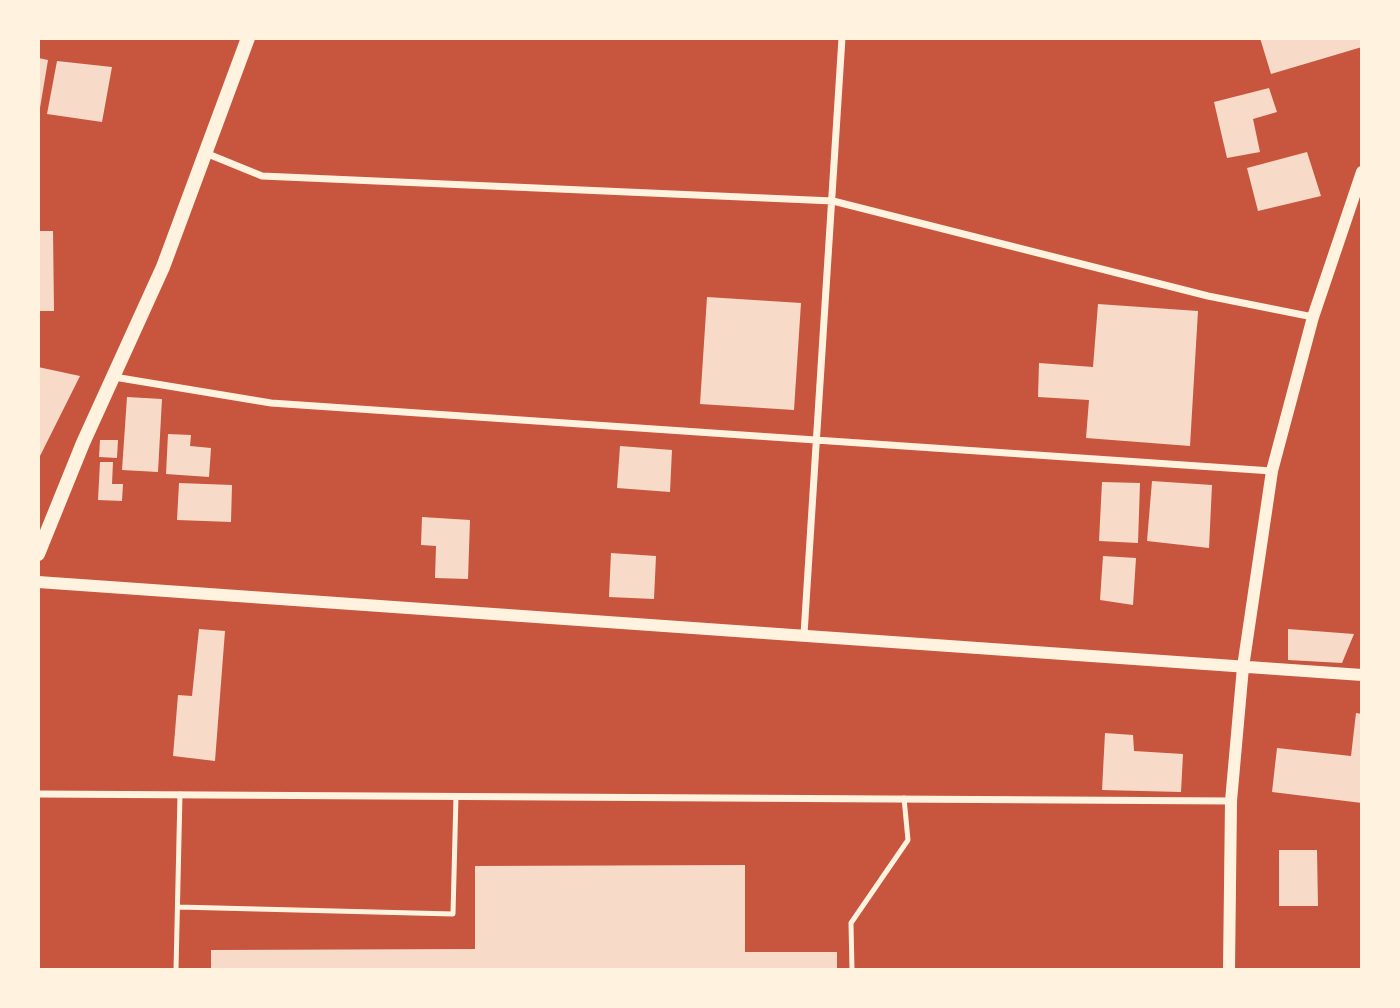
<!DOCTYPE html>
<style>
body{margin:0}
#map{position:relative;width:1400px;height:1008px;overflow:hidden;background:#c8553d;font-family:Signika,sans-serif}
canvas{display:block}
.frame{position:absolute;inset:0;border:40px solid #fff3e0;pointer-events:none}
</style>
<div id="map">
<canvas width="1400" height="1008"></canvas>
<div class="frame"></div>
</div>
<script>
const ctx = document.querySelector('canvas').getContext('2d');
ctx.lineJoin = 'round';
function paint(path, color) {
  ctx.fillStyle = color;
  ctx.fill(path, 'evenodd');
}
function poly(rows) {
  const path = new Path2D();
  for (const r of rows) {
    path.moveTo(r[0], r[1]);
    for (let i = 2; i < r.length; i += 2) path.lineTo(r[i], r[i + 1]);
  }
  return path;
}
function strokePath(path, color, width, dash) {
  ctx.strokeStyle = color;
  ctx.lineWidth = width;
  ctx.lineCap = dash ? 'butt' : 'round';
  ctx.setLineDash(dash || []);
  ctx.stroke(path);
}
paint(poly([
 [1260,38,1362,38,1362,47,1271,74],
 [38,58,48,60,40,108,38,108],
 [57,61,112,67,102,122,47,114],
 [1269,88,1277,112,1253,119,1260,152,1227,158,1214,102],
 [1307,152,1321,196,1258,211,1247,168],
 [38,231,53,231,54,311,38,311],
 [707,297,801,303,794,410,700,404],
 [1098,304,1198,311,1190,446,1086,438,1089,400,1038,397,1039,363,1093,367],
 [38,367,80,376,38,460],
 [127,397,162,399,158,472,122,470],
 [168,434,191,435,190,446,211,448,209,477,166,474],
 [100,440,118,440,117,458,99,457],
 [620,446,672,450,670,492,617,488],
 [100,462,113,462,112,484,123,484,122,501,98,500],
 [1152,481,1212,485,1209,548,1147,541],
 [1102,482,1140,483,1138,543,1099,541],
 [179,483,232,485,231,522,177,520],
 [422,517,470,520,468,579,435,578,436,546,421,545],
 [611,553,656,556,654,599,609,597],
 [1103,556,1136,558,1133,605,1100,600],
 [199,629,225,631,215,761,173,756,178,695,192,696],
 [1288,629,1354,634,1342,663,1288,660],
 [1356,713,1362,714,1362,803,1272,792,1277,748,1351,756],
 [1105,733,1133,735,1134,751,1183,754,1181,792,1102,790],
 [1279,850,1317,850,1318,906,1279,906],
 [745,865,745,952,837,952,837,970,211,970,211,950,475,949,475,866]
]), '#f7dbc8');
strokePath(poly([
 [178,907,453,914,456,796],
 [176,970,180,794],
 [852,970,851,923,908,840,904,798]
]), '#fff3e0', 5);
strokePath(poly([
 [208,154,262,176,833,201,1208,296,1313,317],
 [114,377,271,403,1272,471],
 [804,634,842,38],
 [38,794,1231,801]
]), '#fff3e0', 7);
strokePath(poly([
 [38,582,1362,675],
 [1229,970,1231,801,1243,667,1272,471,1313,317,1362,172]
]), '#fff3e0', 12);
strokePath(poly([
 [38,554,83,443,163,267,248,38]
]), '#fff3e0', 14);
</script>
